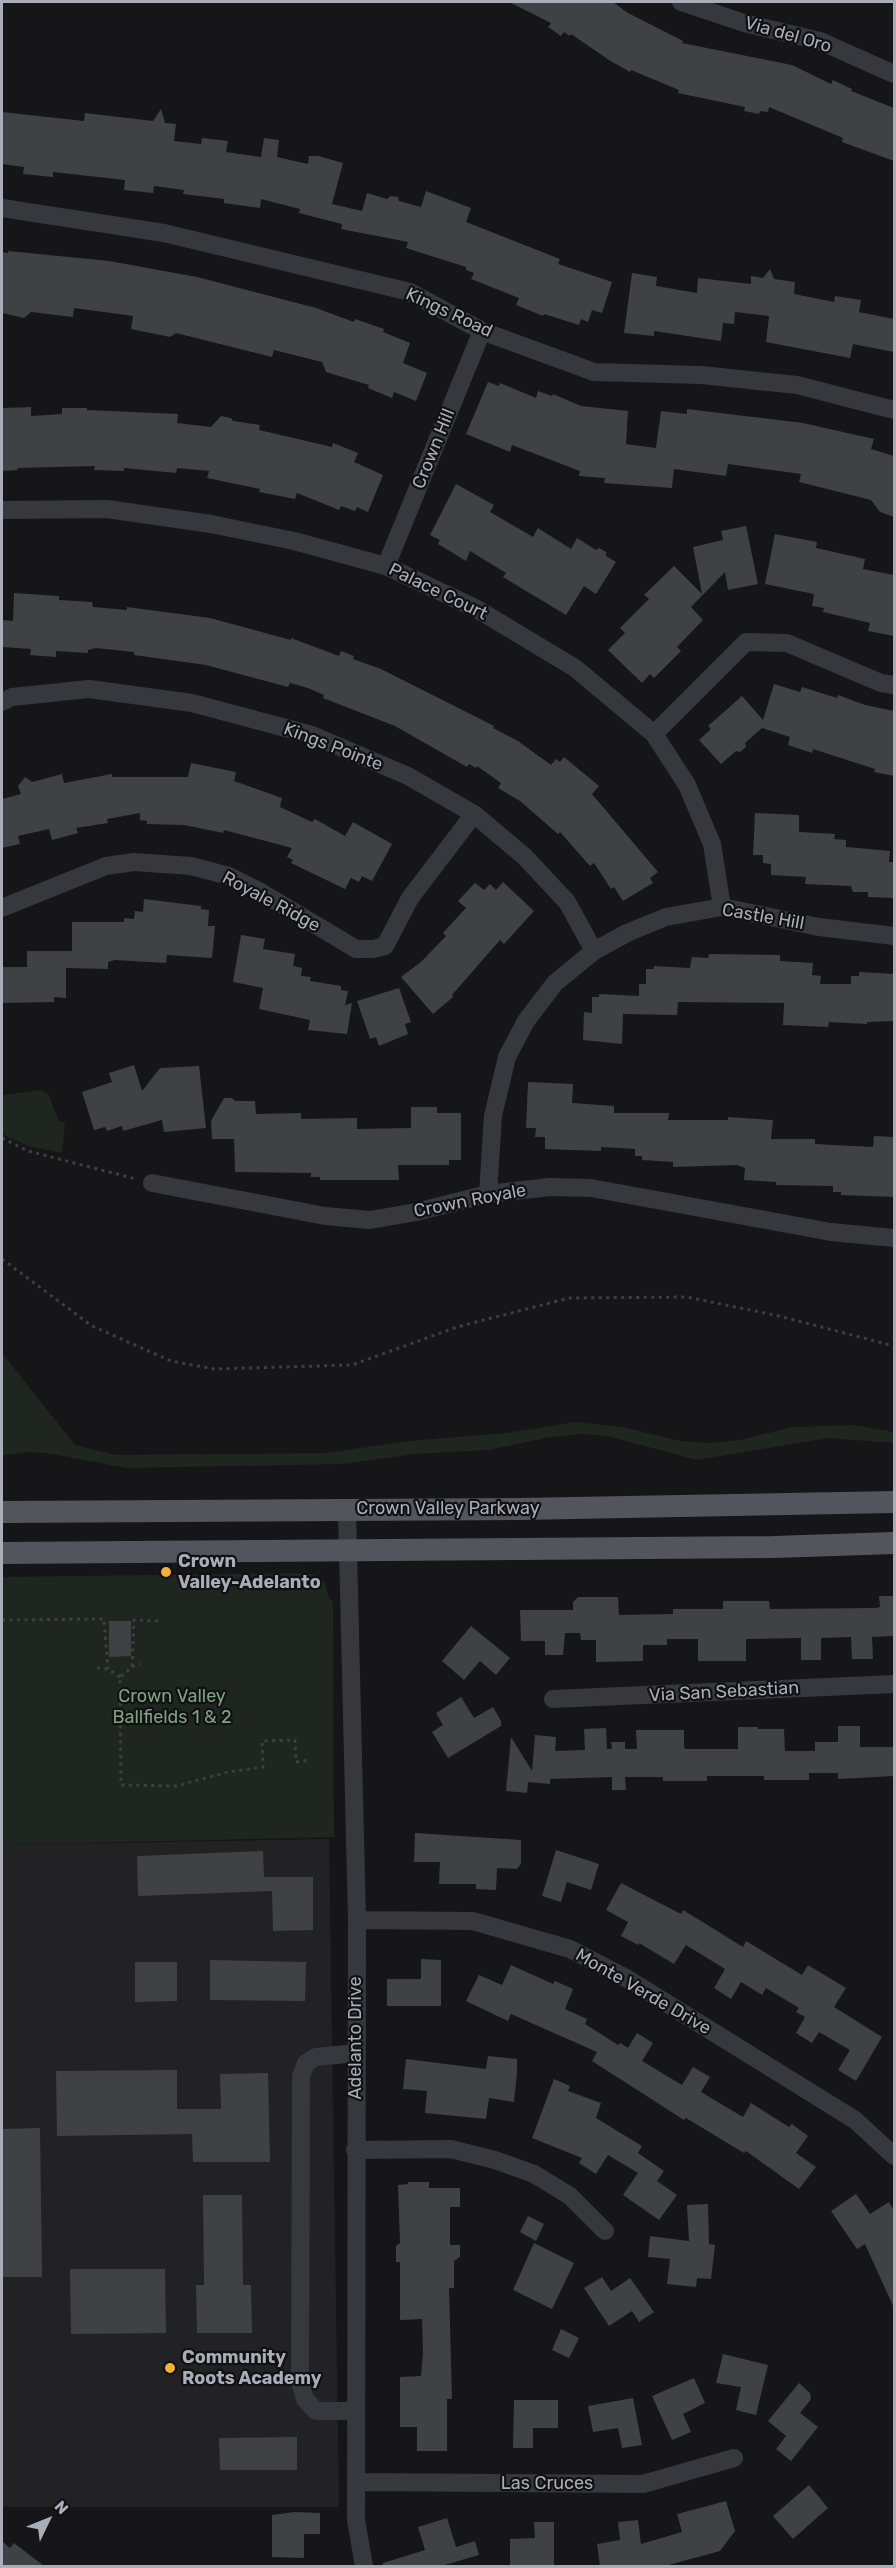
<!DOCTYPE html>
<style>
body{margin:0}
#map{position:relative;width:896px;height:2568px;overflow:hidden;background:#161618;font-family:Rubik,sans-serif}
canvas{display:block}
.frame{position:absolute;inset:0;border:3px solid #a8adb8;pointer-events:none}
.north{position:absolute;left:18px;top:2490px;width:60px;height:60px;-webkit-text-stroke:4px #111113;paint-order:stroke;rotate:47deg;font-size:16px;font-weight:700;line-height:24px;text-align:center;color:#a8adb8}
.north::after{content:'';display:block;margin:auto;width:21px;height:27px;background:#a8adb8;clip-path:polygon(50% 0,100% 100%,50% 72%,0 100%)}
</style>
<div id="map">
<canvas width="896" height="2568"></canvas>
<div class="frame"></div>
<div class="north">N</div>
</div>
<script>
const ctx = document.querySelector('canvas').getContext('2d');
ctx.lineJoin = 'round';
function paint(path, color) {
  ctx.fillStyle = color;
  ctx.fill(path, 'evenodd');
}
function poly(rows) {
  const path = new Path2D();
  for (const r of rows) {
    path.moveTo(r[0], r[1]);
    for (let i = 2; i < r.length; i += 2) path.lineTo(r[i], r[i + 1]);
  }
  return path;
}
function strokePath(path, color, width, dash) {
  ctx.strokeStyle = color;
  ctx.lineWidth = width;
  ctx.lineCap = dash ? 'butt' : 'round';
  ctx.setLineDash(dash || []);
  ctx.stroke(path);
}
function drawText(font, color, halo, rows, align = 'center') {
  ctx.font = font + ' Rubik,sans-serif';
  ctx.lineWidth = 4.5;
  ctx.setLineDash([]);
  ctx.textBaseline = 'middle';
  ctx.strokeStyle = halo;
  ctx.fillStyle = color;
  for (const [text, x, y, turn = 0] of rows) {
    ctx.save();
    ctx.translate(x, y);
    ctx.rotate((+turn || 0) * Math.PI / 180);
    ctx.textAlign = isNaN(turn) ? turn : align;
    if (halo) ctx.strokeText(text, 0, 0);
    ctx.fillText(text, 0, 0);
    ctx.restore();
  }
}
paint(poly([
 [329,1839,339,2507,2,2507,2,1845]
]), '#222225');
paint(poly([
 [41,1090,48,1094,59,1121,65,1123,62,1153,28,1146,2,1134,2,1095],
 [2,1353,75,1445,116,1455,327,1453,409,1441,507,1433,575,1422,622,1427,681,1441,709,1443,740,1440,793,1427,853,1425,894,1432,894,1443,828,1438,697,1460,607,1436,583,1434,550,1437,489,1450,414,1454,343,1464,127,1468,46,1453,27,1452,2,1456],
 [307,1573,317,1576,325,1583,329,1598,333,1602,334,1837,2,1845,2,1577]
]), '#1e261f');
paint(poly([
 [509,2,613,2,628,13,683,41,682,43,792,65,831,84,833,80,852,89,851,91,894,108,894,161,842,142,843,138,769,107,768,112,760,111,759,114,744,111,745,107,678,93,679,90,631,70,630,72,609,60,571,34,570,36,564,32,561,36,548,27,551,23],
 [161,109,165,123,176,124,174,141,201,144,202,138,228,141,226,152,261,157,264,138,279,140,277,157,308,164,309,156,318,156,343,163,332,204,362,211,367,193,387,199,390,196,398,197,399,201,421,207,426,191,471,208,466,222,560,259,558,264,612,282,602,313,592,310,588,322,581,319,579,325,544,314,543,316,516,305,519,298,471,279,474,273,466,270,466,267,406,248,408,242,341,229,342,224,299,213,300,209,261,199,260,208,224,203,224,199,183,194,184,190,154,186,153,193,124,190,125,180,53,172,53,177,23,174,24,167,2,164,2,112,84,121,85,113,153,121],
 [8,251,109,261,197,277,316,308,354,322,355,319,384,329,383,332,410,343,403,363,427,373,416,401,394,392,392,398,368,388,369,385,326,372,322,362,274,350,272,357,176,333,170,337,131,329,133,316,74,308,73,317,31,312,24,318,2,313,2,252,8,253],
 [770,269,774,279,795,282,794,294,834,302,835,296,861,300,859,312,894,319,894,352,853,344,850,358,766,342,769,316,735,312,734,324,723,323,721,341,654,331,654,336,624,333,632,273,657,277,656,286,697,293,698,278,751,284,751,276,763,278],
 [488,382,499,386,500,383,536,398,538,391,552,396,553,394,581,406,628,411,626,444,656,448,661,411,687,414,687,409,803,423,874,439,871,449,894,456,894,517,880,512,871,500,799,482,801,474,728,464,726,476,674,469,672,488,604,483,605,478,579,476,580,471,512,445,510,452,466,434],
 [31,407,31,416,62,414,62,408,87,408,87,410,178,414,177,423,211,427,221,416,231,418,233,421,260,425,259,430,332,447,333,443,358,453,354,462,383,475,368,512,357,507,355,511,341,506,339,510,297,493,295,499,259,492,260,489,207,478,209,471,177,468,176,473,124,468,124,471,94,470,95,466,17,468,18,470,2,471,2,408],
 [456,484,494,505,490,512,533,537,538,528,571,549,577,538,596,550,599,548,606,552,606,556,616,562,596,594,584,586,566,615,503,577,506,573,470,551,466,561,438,544,440,540,430,535],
 [746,526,758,584,728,590,725,572,691,607,703,620,677,647,681,651,654,678,650,674,642,683,608,650,625,633,620,628,649,599,644,595,674,566,702,594,693,547,723,540,721,531],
 [775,534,817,542,816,548,865,559,863,569,894,575,894,636,868,631,870,623,823,612,824,608,812,606,814,594,765,584],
 [14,593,59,596,59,600,92,602,93,607,127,610,127,607,210,618,291,640,291,638,339,656,341,651,354,656,353,659,381,669,494,726,493,728,518,741,551,765,556,759,560,762,564,757,599,786,592,794,658,872,650,878,653,883,623,901,614,887,611,889,594,863,590,866,560,832,558,834,520,801,498,788,501,783,477,766,476,768,469,764,467,767,395,726,323,698,324,695,308,688,290,683,288,687,206,665,134,655,134,652,96,648,88,650,88,653,56,651,56,657,30,655,31,649,2,647,2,620,13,621],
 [774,684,800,692,802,687,837,698,838,695,865,705,894,711,894,776,874,772,875,769,813,749,812,753,788,745,790,737,762,728,745,743,746,747,740,752,736,751,721,764,699,740,711,729,708,726,742,696,763,720],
 [191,763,236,772,234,781,282,798,280,807,312,822,315,819,345,836,353,822,392,844,372,881,362,876,359,882,351,878,345,889,291,863,293,860,287,857,292,848,224,830,223,833,184,825,147,824,147,821,140,820,140,813,107,819,108,823,76,828,78,833,52,840,49,829,18,836,20,844,2,848,2,799,21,794,18,786,25,777,32,782,62,774,64,783,112,774,112,777,188,777],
 [755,813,799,815,799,832,835,834,834,839,846,840,846,847,890,851,889,862,894,862,894,898,868,897,868,892,853,892,851,886,805,884,806,877,771,875,771,864,763,863,763,855,753,855],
 [503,882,534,911,504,944,500,940,452,995,453,997,433,1014,401,977,421,962,446,936,443,933,466,908,458,901,475,883,484,890,490,884,496,890],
 [144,899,201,906,201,909,209,910,208,926,215,926,212,958,167,955,166,963,115,960,108,962,108,969,66,968,66,998,54,997,54,1002,2,1003,2,967,27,967,27,951,72,951,72,922,124,922,124,918,134,919,135,911,143,912],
 [241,935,265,939,263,949,295,954,293,966,302,968,301,976,311,977,310,981,341,986,341,990,348,991,345,1005,352,1003,347,1034,308,1030,310,1020,259,1009,263,988,233,982],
 [709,954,780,955,780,961,813,963,812,975,821,976,820,984,851,984,851,976,859,976,859,972,894,974,894,1021,867,1022,867,1024,829,1022,828,1027,783,1025,784,1003,678,1002,677,1015,623,1014,622,1044,583,1040,584,1012,592,1013,592,997,599,997,599,994,639,996,639,984,646,984,646,969,654,969,654,966,690,968,692,957,708,958],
 [399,988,411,1022,405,1024,408,1034,379,1046,376,1037,370,1039,357,1001],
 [134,1065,142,1091,160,1068,199,1066,206,1128,164,1132,162,1120,123,1131,122,1126,107,1131,105,1127,94,1130,82,1092,112,1082,109,1073],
 [528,1082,573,1084,572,1103,614,1106,614,1113,669,1113,668,1120,728,1120,728,1117,773,1120,771,1139,815,1139,815,1144,873,1147,874,1136,894,1137,894,1197,841,1195,841,1192,833,1192,833,1186,776,1185,776,1182,744,1180,745,1168,737,1165,673,1167,673,1162,642,1160,642,1156,635,1156,635,1149,601,1147,601,1151,545,1149,545,1137,535,1137,536,1128,526,1128],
 [224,1098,232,1098,235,1101,255,1101,256,1114,301,1113,301,1119,357,1118,357,1129,411,1128,411,1107,437,1107,437,1113,461,1113,461,1160,449,1160,449,1165,398,1165,399,1180,320,1180,320,1177,311,1177,311,1173,235,1172,234,1139,212,1139,211,1121],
 [879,1596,894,1596,894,1636,872,1637,873,1659,852,1659,851,1637,821,1638,821,1660,801,1660,801,1638,746,1639,746,1661,698,1661,698,1639,667,1639,667,1645,643,1645,643,1661,596,1662,596,1640,581,1640,580,1633,565,1633,563,1655,545,1655,545,1641,521,1641,520,1610,573,1610,573,1602,578,1597,618,1597,619,1615,673,1614,673,1609,723,1609,723,1601,769,1601,770,1609,876,1608,880,1607],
 [109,1621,131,1621,131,1656,109,1657],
 [471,1626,510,1658,496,1675,480,1661,464,1680,442,1661],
 [461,1697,474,1718,493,1707,501,1721,501,1726,448,1758,432,1732,443,1725,436,1713],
 [838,1726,860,1726,860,1747,894,1747,894,1776,838,1779,838,1773,809,1773,809,1780,764,1780,764,1776,707,1776,707,1781,663,1781,663,1777,625,1777,626,1790,612,1790,612,1777,550,1779,550,1784,528,1782,527,1793,506,1791,511,1737,532,1771,535,1735,556,1737,555,1751,585,1750,584,1729,606,1728,607,1749,612,1749,611,1742,625,1742,625,1749,637,1749,636,1730,684,1730,684,1748,687,1749,738,1749,738,1727,758,1727,758,1729,784,1729,785,1751,815,1751,815,1742,838,1742],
 [415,1833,521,1840,521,1864,517,1869,497,1868,496,1890,476,1889,476,1884,439,1884,440,1862,414,1862],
 [556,1850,599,1864,591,1890,567,1882,561,1902,542,1896],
 [263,1851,264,1877,313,1877,313,1930,273,1931,272,1891,138,1896,137,1856],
 [621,1883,681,1914,683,1910,743,1947,746,1941,802,1975,808,1965,846,1988,834,2007,882,2037,856,2081,838,2070,850,2050,819,2032,812,2043,796,2033,805,2017,796,2012,799,2008,766,1988,762,1995,741,1982,731,1999,714,1988,725,1969,686,1945,674,1964,639,1943,638,1945,621,1936,628,1922,606,1910],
 [421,1959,441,1960,441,2006,387,2006,387,1979,421,1979],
 [210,1960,306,1962,305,2001,210,2000],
 [135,1962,177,1962,177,2001,135,2002],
 [511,1965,553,1984,555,1981,573,1989,565,2009,587,2019,585,2024,618,2045,620,2043,628,2048,637,2033,653,2043,642,2061,682,2085,693,2067,710,2077,701,2092,743,2117,751,2103,789,2127,792,2124,808,2136,796,2153,816,2167,799,2189,746,2151,744,2153,686,2118,684,2120,592,2061,597,2052,511,2014,508,2021,466,2001,479,1975,502,1985],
 [488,2056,517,2059,517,2073,514,2102,489,2098,486,2119,425,2113,427,2091,403,2089,406,2059,486,2069],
 [177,2070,177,2109,221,2109,220,2074,268,2073,270,2162,193,2162,192,2134,57,2136,56,2071],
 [554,2079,570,2086,568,2091,601,2103,596,2118,642,2146,638,2153,664,2171,657,2181,677,2195,659,2220,623,2195,638,2173,608,2155,596,2174,579,2163,582,2158,532,2138],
 [40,2128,42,2277,2,2277,2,2129],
 [408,2182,429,2182,429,2188,460,2188,460,2207,450,2207,450,2245,460,2245,460,2257,454,2261,454,2288,449,2288,452,2399,447,2399,447,2451,417,2451,417,2427,400,2427,400,2377,421,2376,423,2353,422,2319,400,2320,400,2262,396,2262,396,2246,400,2243,398,2185,408,2184],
 [856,2194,870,2214,889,2202,894,2211,894,2308,865,2244,857,2249,831,2211],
 [203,2195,242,2195,243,2285,251,2285,252,2333,197,2333,196,2285,204,2285],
 [708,2204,709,2244,715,2245,711,2279,697,2278,696,2287,667,2284,670,2259,648,2257,650,2236,689,2241,687,2205],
 [528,2216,544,2224,536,2241,520,2232],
 [534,2243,574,2263,552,2309,513,2290],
 [70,2269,165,2269,166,2333,71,2334],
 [602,2277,611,2291,630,2278,654,2312,639,2322,632,2311,609,2326,584,2288],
 [561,2329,579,2338,569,2358,552,2350],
 [723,2354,768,2365,756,2415,736,2410,741,2387,716,2383],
 [694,2378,705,2403,683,2414,691,2432,672,2440,652,2396],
 [799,2383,810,2393,811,2399,800,2413,818,2427,791,2461,776,2449,786,2436,768,2421],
 [633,2398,642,2445,622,2448,618,2428,593,2432,588,2406],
 [514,2400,558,2400,558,2428,533,2428,533,2448,513,2448],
 [297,2437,297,2470,220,2470,219,2438],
 [809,2485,828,2508,793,2539,773,2516],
 [726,2501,735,2531,720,2551,665,2566,600,2566,597,2544,620,2540,618,2522,638,2520,641,2544,682,2532,677,2514],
 [294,2512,320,2513,320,2534,304,2534,304,2558,272,2557,272,2515],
 [447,2518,456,2547,475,2541,479,2555,441,2566,383,2566,383,2563,425,2550,418,2527],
 [534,2522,554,2522,554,2566,510,2566,510,2539,535,2538],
 [2,2541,10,2548,14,2543,44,2566,2,2566]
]), '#404145');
strokePath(poly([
 [2,1138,28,1151,136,1179],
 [2,1259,92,1326,171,1361,214,1369,352,1365,457,1327,569,1298,687,1297,779,1316,894,1346],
 [2,1620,104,1619,108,1669],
 [158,1621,134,1620,132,1667,120,1677,121,1785,176,1786,228,1772,263,1767,262,1741,295,1740,296,1762,311,1760],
 [132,1667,140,1664],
 [97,1668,108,1669,120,1677]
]), '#3d3f44', 3, [3, 4.5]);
strokePath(poly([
 [681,2,744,23,820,41,894,74],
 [2,208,164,233,410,292,482,331,594,372,701,375,797,385,894,410],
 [2,510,107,509,211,524,294,541,386,566,477,609,575,668,654,734,687,785,712,844,722,907],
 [386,566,482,331],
 [2,702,12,697,89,689,192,703,312,735,408,776,474,814,525,857,567,902,594,951],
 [654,734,746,642,787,643,881,683,894,685],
 [2,908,106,866,134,862,191,866,229,876,259,891,356,949,373,949,385,946,410,898,474,814],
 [152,1183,325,1216,370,1220,416,1212,488,1194,550,1187,591,1188,831,1232,894,1238],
 [488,1194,493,1116,507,1057,526,1021,555,983,594,951,627,933,666,917,722,907,819,927,894,936],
 [347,1510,357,1920,356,2520,364,2566],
 [553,1699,894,1684],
 [357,1920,473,1921,570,1949,626,1978,855,2120,894,2156],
 [355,2150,451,2149,495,2160,534,2174,570,2196,605,2231],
 [356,2411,316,2411,305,2399,300,2381,301,2076,306,2063,316,2057,356,2053],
 [356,2482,643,2484,734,2458]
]), '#37383d', 18);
strokePath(poly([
 [2,1512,520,1509,894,1502],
 [2,1553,774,1547,894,1543]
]), '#53555c', 22);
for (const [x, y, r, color] of [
 [166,1572,6,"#f2b134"],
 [170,2368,6,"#f2b134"]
]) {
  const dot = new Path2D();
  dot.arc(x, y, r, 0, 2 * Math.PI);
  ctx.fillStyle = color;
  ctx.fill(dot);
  strokePath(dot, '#111113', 2);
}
drawText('18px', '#a8adb8', '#111113', [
 ["Via del Oro",788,35,16],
 ["Kings Road",449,313,25],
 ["Crown Hill",434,449,-68],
 ["Palace Court",438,592,26],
 ["Kings Pointe",333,747,21],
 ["Royale Ridge",271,902,28],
 ["Castle Hill",763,917,10],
 ["Crown Royale",470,1201,-11],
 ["Crown Valley Parkway",448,1509],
 ["Via San Sebastian",724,1692,-3],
 ["Monte Verde Drive",643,1992,30],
 ["Adelanto Drive",356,2038,-90],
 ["Las Cruces",547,2484]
]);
drawText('bold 18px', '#a8adb8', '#111113', [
 ["Crown",178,1562],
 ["Valley-Adelanto",178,1583],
 ["Community",182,2358],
 ["Roots Academy",182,2379]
], 'left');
drawText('18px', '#7fa381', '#111113', [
 ["Crown Valley",172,1697],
 ["Ballfields 1 & 2",172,1718]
]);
</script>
